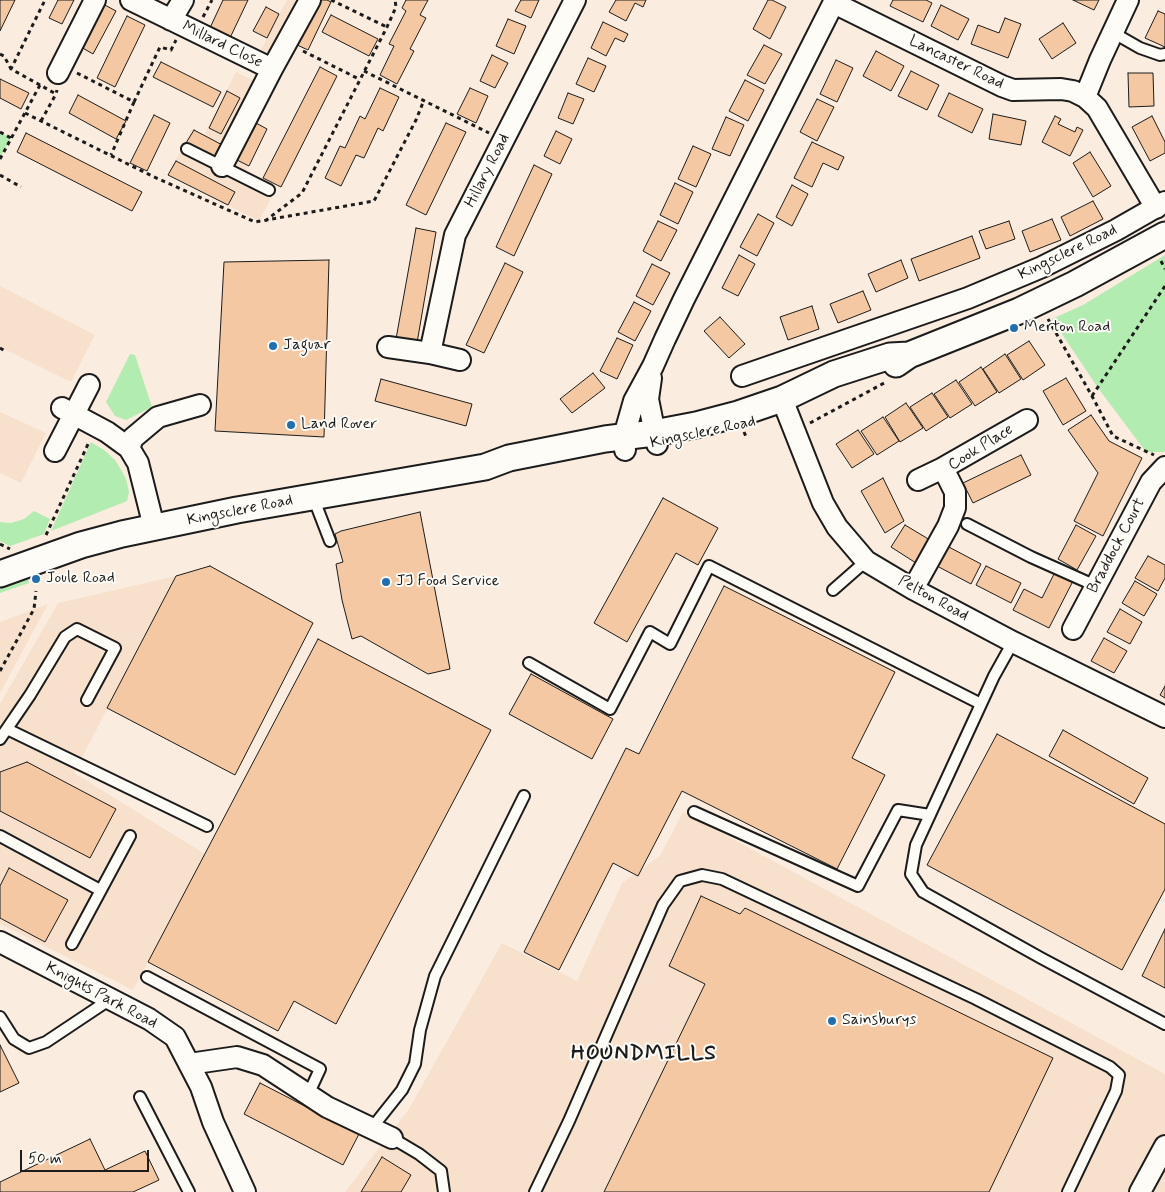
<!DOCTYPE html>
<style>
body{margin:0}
#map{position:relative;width:1165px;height:1192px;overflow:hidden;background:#faecde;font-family:Mynerve,sans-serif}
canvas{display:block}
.scale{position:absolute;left:20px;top:1150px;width:129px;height:22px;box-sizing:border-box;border:2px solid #1c1c1c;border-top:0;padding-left:6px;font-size:15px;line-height:18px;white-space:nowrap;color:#1c1c1c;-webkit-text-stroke:4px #fdfcf7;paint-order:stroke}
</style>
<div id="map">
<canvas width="1165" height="1192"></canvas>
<div class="scale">50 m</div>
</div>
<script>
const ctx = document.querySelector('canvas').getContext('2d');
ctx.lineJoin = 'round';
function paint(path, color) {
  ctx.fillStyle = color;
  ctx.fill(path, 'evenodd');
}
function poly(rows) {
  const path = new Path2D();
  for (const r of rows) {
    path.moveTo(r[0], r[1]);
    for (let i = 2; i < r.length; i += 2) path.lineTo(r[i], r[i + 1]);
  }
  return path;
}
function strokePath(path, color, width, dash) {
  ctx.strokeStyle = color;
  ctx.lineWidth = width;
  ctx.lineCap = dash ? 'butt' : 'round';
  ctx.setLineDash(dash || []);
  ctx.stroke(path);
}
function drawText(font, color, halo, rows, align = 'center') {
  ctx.font = font + ' Mynerve,sans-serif';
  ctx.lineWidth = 4;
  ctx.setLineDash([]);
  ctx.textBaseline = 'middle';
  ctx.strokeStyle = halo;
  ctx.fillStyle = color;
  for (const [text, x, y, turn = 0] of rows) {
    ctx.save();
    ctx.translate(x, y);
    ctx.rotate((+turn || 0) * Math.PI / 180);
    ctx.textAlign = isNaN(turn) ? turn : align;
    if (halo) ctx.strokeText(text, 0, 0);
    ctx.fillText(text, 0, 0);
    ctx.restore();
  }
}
paint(poly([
 [287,0,327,0,331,2,308,50,295,44,272,55,261,50,267,38,253,31,266,7,279,14],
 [236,72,258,83,241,116,267,129,246,171,277,186,259,221,168,175,192,129,204,135],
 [0,286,95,335,71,382,0,347],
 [0,412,46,433,21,483,0,473],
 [176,576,74,773,205,854,133,990,0,924,0,704,58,603],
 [48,604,0,693,0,622],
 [683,812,1165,1074,1165,1192,345,1192,409,1109,502,943,577,981,622,883,660,856]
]), '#f8e1cc');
paint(poly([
 [0,132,11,138,0,158],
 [1165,255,1165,452,1146,452,1098,388,1052,319,1083,305],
 [130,354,135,355,152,407,126,420,115,416,106,402],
 [91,442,104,450,115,460,123,473,126,479,129,492,127,501,51,531],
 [34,511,50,519,44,534,10,546,0,541,0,522,11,523,24,519],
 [27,575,29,583,0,593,0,585]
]), '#b3ecb0');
const building = poly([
 [0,0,15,0,0,31,0,0],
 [58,0,74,0,62,24,49,18,58,0],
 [223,0,248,0,229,40,209,30,223,0],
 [316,0,327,0,331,2,308,50,295,44,316,0],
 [406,0,428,0,420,15,426,18,410,49,414,51,397,84,380,75,394,46,389,44,406,11,402,8,406,0],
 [521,0,539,0,531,18,515,11,521,0],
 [616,0,646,0,643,7,635,3,626,21,609,12,616,0],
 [768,0,772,0,786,7,770,39,753,29,768,0],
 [893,0,926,0,932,3,923,22,890,6,893,0],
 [1073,0,1099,0,1094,10,1073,0],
 [103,4,116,11,93,54,81,47,103,4],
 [941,5,969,19,958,40,931,26,941,5],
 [266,7,279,14,267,38,253,31,266,7],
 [1158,11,1165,14,1165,47,1145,38,1158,11],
 [331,15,378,39,369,56,322,32,331,15],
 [127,16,145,25,115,87,97,78,127,16],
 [1005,18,1021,24,1008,58,971,44,978,25,999,33,1005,18],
 [508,19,526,26,514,54,496,46,508,19],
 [603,22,628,34,624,42,615,38,606,56,591,48,603,22],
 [1063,23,1076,43,1052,59,1039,39,1063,23],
 [764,45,782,54,765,84,747,75,764,45],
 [876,51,904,66,891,91,863,76,876,51],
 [492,55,508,63,495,88,480,81,492,55],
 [588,58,606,66,594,92,576,84,588,58],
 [836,60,853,68,837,102,820,94,836,60],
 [161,62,221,92,213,107,153,77,161,62],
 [320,67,337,76,281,187,263,178,320,67],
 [911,71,939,85,927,110,898,96,911,71],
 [1128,73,1153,73,1154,106,1129,107,1128,73],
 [0,79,29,93,21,109,0,98,0,79],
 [745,80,764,90,748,121,729,111,745,80],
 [380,88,399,97,383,131,378,128,364,158,356,155,341,186,325,178,340,146,345,148,360,116,365,119,380,88],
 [470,88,488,96,476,123,457,114,470,88],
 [227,91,240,98,221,134,209,128,227,91],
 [568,93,584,99,573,124,558,118,568,93],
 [949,93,983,109,972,133,938,116,949,93],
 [78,95,126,121,116,139,69,113,78,95],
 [817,99,834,107,817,141,800,132,817,99],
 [993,114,1026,121,1021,145,989,139,993,114],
 [154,115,170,123,147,171,130,163,154,115],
 [1055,116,1061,119,1058,124,1075,132,1077,127,1083,130,1070,156,1042,142,1055,116],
 [1152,116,1165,142,1165,153,1150,161,1132,127,1152,116],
 [726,117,744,125,730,156,712,149,726,117],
 [256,123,267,129,249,166,237,160,256,123],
 [446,123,466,132,426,215,406,205,446,123],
 [194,130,228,148,221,162,186,143,194,130],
 [556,131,572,139,560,164,544,156,556,131],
 [26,133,142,192,132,211,17,152,26,133],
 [812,142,844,157,838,170,823,163,812,187,794,178,812,142],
 [693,146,711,154,696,187,678,179,693,146],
 [1090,152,1111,186,1093,197,1073,163,1090,152],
 [176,161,235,192,228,205,168,175,176,161],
 [534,165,552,174,514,256,496,247,534,165],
 [675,183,693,192,678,224,660,215,675,183],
 [792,185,808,194,792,226,776,217,792,185],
 [1093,201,1103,219,1070,236,1061,217,1093,201],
 [758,214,774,223,757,256,740,247,758,214],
 [1052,219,1061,240,1030,252,1022,231,1052,219],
 [658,221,677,230,661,261,643,251,658,221],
 [1009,221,1015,239,986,249,979,231,1009,221],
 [416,228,436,232,417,343,396,339,416,228],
 [972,236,980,258,919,281,911,259,972,236],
 [739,255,755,264,738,296,722,288,739,255],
 [329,260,324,437,215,431,224,262,329,260],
 [901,260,908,278,876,292,868,274,901,260],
 [505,263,523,272,484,353,466,345,505,263],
 [652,264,670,273,653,305,636,296,652,264],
 [863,291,871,310,838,323,830,304,863,291],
 [634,302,651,311,635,341,618,332,634,302],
 [812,306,819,329,788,340,780,317,812,306],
 [720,317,745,344,729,358,704,331,720,317],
 [617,338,633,345,617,379,600,371,617,338],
 [1029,341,1045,365,1023,380,1007,355,1029,341],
 [1005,354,1021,379,999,393,983,369,1005,354],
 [981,367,997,392,975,406,959,382,981,367],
 [593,373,605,388,572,413,560,399,593,373],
 [1066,378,1086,411,1063,425,1043,391,1066,378],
 [381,379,472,404,466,426,375,401,381,379],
 [956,380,972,404,950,418,934,394,956,380],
 [932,393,948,417,926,431,910,407,932,393],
 [906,403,923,428,900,442,885,417,906,403],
 [1091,415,1109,441,1142,458,1103,536,1074,521,1098,473,1068,430,1091,415],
 [883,417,899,441,877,455,861,431,883,417],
 [858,430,874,454,852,468,836,444,858,430],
 [1021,455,1031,475,973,503,963,483,1021,455],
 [883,478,904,521,885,533,861,491,883,478],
 [663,498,718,528,698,565,676,553,627,642,594,623,663,498],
 [420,512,450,669,428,674,361,636,352,639,342,600,336,564,343,562,335,534,341,531,420,512],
 [905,525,930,540,916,563,891,547,905,525],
 [1076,525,1096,536,1077,570,1058,559,1076,525],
 [947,546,981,564,971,584,937,566,947,546],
 [1148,556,1165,565,1165,578,1158,591,1135,578,1148,556],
 [210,566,313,623,235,775,107,708,176,576,210,566],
 [986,566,1021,583,1011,603,976,585,986,566],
 [1055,572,1073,581,1049,628,1013,610,1024,589,1042,598,1055,572],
 [1135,581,1157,594,1144,616,1122,603,1135,581],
 [724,586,895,672,852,758,885,775,837,869,682,791,638,876,613,863,559,970,524,952,626,748,639,754,724,586],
 [1120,609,1142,622,1130,644,1107,632,1120,609],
 [1104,638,1127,651,1114,673,1091,661,1104,638],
 [318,639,491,730,336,1024,294,1001,278,1031,148,962,318,639],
 [531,674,613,719,592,759,509,714,531,674],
 [1165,686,1165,698,1160,695,1165,686],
 [1063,730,1148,778,1134,804,1049,756,1063,730],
 [997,734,1165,824,1165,889,1122,970,927,865,997,734],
 [27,762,116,809,90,858,0,811,0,772,27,762],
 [9,868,68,900,45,942,0,918,0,886,9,868],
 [701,896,740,914,745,908,1053,1058,989,1192,604,1192,705,984,669,966,701,896],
 [1165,929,1165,988,1142,976,1165,929],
 [0,1045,19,1083,0,1092,0,1045],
 [260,1083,359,1134,343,1165,244,1114,260,1083],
 [90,1139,105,1170,145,1151,159,1180,133,1192,0,1192,0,1182,90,1139],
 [382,1157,411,1175,401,1192,361,1192,382,1157]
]);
paint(building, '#f3c8a2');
strokePath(building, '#1c1c1c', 1);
const service = poly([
 [1112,32,1140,48,1160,55,1165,54],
 [187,149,269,190],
 [313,497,330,541],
 [967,524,1031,557,1096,586],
 [833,590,866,561],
 [1013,642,994,676,916,845,911,874,923,892,1041,958,1165,1024],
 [529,663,610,709,650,632,670,644,709,566,981,704],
 [7,729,207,826],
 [0,739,30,695,65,637,77,629,115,648,87,700],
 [694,812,858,886,898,810,930,815],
 [0,836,100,890],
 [72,944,130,836],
 [147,977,320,1069,308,1095],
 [0,1017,14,1039,29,1048,46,1042,109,1000],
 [140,1097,189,1192],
 [371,1129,402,1090,415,1064,420,1030,435,976,524,796],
 [392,1138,419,1154,441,1171,444,1192],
 [535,1192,569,1121,663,905,680,881,702,875,722,879,976,999,1110,1067,1119,1075,1116,1091,1068,1192]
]);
const minor = poly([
 [131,0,272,69],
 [834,3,1002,86,1013,90,1061,89,1073,91,1085,97,1097,108,1156,208],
 [171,20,183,0],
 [58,73,95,0],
 [1085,97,1100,60,1128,0],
 [222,166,272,69,310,0],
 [388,347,430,353,460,360],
 [430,353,455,235,575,0],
 [742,376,968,298,1042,267,1116,230,1165,202],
 [651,378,648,399,657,444],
 [782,399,823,503,837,527,866,561,913,589,1013,642,1165,717],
 [62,408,107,432,129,448,138,463,154,527],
 [129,448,133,438,158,417,200,405],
 [625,450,624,436,634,401,653,366,665,339,684,299,835,0],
 [55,451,89,385],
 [918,480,943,468],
 [913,589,948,526,955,508,955,492,943,468,1027,420],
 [1073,629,1151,482,1165,467],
 [0,942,149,1019,175,1037,201,1087,213,1122,245,1192],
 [189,1064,237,1057,263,1065,327,1107,392,1138],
 [1140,1192,1165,1146]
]);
const tertiary = poly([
 [896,364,909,355,1019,311,1075,284,1165,235],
 [0,574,81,545,122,534,237,510,485,467,509,458,605,439,654,433,696,425,738,414,782,399,834,374,890,356,909,355]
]);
strokePath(service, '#1c1c1c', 14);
strokePath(minor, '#1c1c1c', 24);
strokePath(tertiary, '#1c1c1c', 29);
strokePath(poly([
 [331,0,387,27],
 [203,17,212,0],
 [303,51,359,79],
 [0,54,4,56,11,69],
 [364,71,489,133],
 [77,73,134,102,111,155],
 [40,85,11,69,45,0],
 [134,102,160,47,171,50,176,40],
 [25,113,152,176,255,222,374,201,416,120,424,100],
 [41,121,56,94],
 [0,132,11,138],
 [0,159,40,85,56,94,57,90],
 [0,175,21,187],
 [265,221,302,193,387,27,396,7,395,0],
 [1161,261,1165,269],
 [1048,319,1092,396,1113,436,1154,455],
 [0,348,5,351],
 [1092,396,1165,286],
 [810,423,886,382],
 [744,432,747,439],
 [46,535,89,442],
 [0,544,10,549],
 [0,671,34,609,36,591]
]), '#1c1c1c', 3, [4, 4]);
strokePath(service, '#fdfcf7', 10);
strokePath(minor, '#fdfcf7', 20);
strokePath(tertiary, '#fdfcf7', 25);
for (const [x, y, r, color] of [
 [1014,328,5,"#1f6fb2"],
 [273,346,5,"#1f6fb2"],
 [291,425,5,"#1f6fb2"],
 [36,579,5,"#1f6fb2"],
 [386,582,5,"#1f6fb2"],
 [832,1021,5,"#1f6fb2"]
]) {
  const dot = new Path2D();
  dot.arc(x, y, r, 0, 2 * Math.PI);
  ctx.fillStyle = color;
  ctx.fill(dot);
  strokePath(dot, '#fdfcf7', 2);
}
drawText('16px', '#1c1c1c', '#fdfcf7', [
 ["Millard Close",222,45,26],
 ["Lancaster Road",956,63,26],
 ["Hillary Road",488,171,-63],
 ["Kingsclere Road",1068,253,-26],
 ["Kingsclere Road",703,433,-12],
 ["Cook Place",981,448,-32],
 ["Kingsclere Road",240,511,-11],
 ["Braddock Court",1117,546,-62],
 ["Pelton Road",933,599,29],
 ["Knights Park Road",101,996,28]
]);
drawText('16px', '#1c1c1c', '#fdfcf7', [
 ["Merton Road",1024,328],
 ["Jaguar",283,346],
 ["Land Rover",301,425],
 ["Joule Road",46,579],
 ["JJ Food Service",396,582],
 ["Sainsburys",842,1021]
], 'left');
ctx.letterSpacing = '1px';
drawText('bold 21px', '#1c1c1c', '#fdfcf7', [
 ["HOUNDMILLS",644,1055]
]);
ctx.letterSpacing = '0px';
</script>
